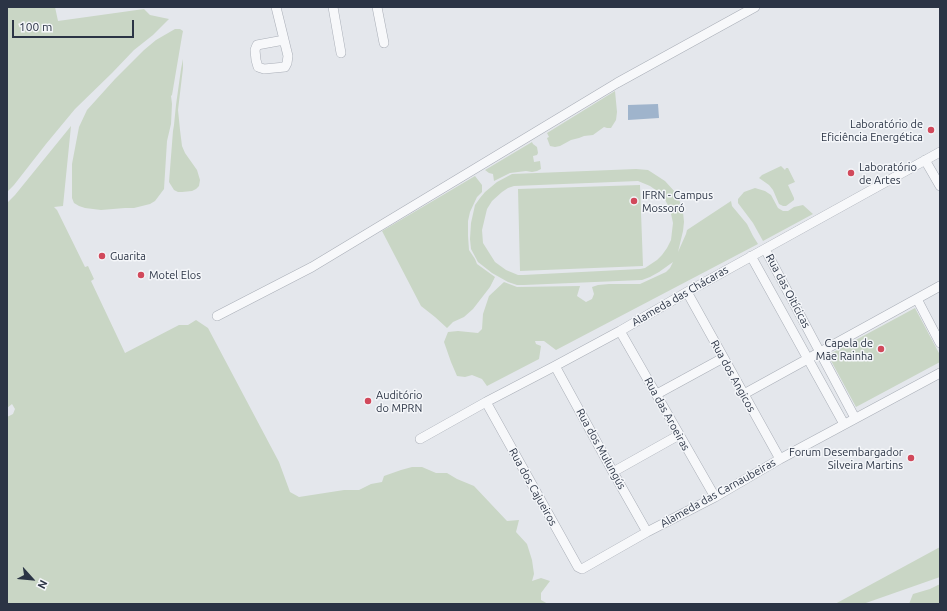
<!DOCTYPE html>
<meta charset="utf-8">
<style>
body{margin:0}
#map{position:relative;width:947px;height:611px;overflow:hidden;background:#e4e7ec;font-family:Ubuntu,sans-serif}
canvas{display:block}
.frame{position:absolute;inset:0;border:8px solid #2b3445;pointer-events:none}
.north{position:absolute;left:12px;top:559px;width:40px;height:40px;-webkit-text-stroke:3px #f4f6f9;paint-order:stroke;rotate:117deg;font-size:11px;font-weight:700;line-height:16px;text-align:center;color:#2b3445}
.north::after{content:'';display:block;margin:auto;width:14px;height:18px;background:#2b3445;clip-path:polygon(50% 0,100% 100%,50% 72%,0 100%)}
.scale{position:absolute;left:12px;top:20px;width:122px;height:18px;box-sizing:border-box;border:2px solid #2b3445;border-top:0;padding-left:5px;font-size:12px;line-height:14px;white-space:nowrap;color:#2b3445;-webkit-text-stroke:3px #f4f6f9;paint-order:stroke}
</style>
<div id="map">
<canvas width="947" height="611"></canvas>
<div class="frame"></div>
<div class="north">N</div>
<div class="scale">100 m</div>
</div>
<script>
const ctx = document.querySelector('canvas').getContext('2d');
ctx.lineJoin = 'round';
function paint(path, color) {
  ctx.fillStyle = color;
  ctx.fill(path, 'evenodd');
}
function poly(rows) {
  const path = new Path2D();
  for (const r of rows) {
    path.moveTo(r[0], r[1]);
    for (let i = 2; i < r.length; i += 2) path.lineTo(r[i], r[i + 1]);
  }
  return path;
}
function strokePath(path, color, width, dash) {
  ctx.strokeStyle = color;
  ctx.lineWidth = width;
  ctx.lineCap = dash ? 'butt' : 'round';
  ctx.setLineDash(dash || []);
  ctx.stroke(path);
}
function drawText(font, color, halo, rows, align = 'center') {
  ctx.font = font + ' Ubuntu,sans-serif';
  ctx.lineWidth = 3;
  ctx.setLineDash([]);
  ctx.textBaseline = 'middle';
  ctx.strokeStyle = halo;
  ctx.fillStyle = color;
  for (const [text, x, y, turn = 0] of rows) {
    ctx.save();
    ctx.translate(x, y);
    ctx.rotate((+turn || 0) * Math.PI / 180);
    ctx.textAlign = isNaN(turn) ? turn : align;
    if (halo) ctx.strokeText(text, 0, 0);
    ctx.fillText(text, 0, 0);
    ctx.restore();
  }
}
paint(poly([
 [7,7,55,7,58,21,144,9,150,15,169,19,153,35,134,50,112,73,75,109,46,144,14,185,7,192],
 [175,29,180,29,183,31,182,36,172,95,171,96,172,104,171,124,167,141,164,189,155,201,150,204,134,208,125,208,101,210,85,208,79,206,74,203,72,198,72,164,79,127,87,110,115,79,144,50,156,40],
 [183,59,183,68,178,110,180,130,182,146,185,153,197,170,200,180,199,186,196,189,192,191,182,192,178,192,174,190,169,182,173,131,174,125,176,105,181,69],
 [615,91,617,112,616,120,611,128,607,128,604,127,593,135,584,136,579,138,571,140,560,146,555,147,550,146,547,138,549,137,547,133],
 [71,126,63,206,54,207,57,210,85,267,88,266,94,279,91,281,125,353,179,325,188,325,196,320,208,328,279,462,290,492,299,497,344,490,359,490,371,484,382,482,384,476,401,470,412,467,422,467,436,473,447,473,457,479,474,486,507,521,519,520,516,532,527,544,532,560,534,574,532,581,541,578,550,581,541,593,541,600,548,604,7,604,7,417,13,414,15,409,12,404,7,408,7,203,15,195],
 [532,142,533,144,537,147,538,153,537,155,533,156,534,162,540,161,541,169,537,171,532,172,526,171,510,173,494,181,493,174,489,173,485,170],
 [781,166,785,170,786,168,788,168,795,182,788,185,794,198,794,200,786,206,783,206,779,204,773,190,769,185,759,178,762,175],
 [636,169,648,170,665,181,675,192,680,202,683,212,684,222,683,231,678,252,686,234,687,230,731,201,732,206,747,224,753,236,758,244,556,350,544,341,535,341,536,344,541,346,539,359,487,386,482,379,472,375,465,377,457,376,451,362,444,342,448,332,458,331,478,333,482,329,483,314,489,296,504,282,517,287,580,286,577,296,586,302,592,299,594,294,592,287,598,285,609,284,640,284,666,272,670,268,673,262,659,272,650,277,642,280,524,285,517,285,508,282,492,273,478,262,471,249,470,239,471,223,475,205,480,198,485,192,497,182,512,174],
 [638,181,650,186,660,193,664,198,670,209,673,223,671,240,667,248,662,255,657,260,645,268,640,269,523,275,518,275,506,270,495,262,483,243,482,230,487,209,492,201,502,192,508,188,514,186],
 [475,176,482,185,482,192,477,197,470,212,468,221,468,236,469,250,475,259,477,264,495,277,490,287,473,309,464,317,453,322,447,328,435,317,421,306,382,231],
 [640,185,643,266,520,271,518,189],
 [755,188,765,191,771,195,778,208,783,211,788,211,794,207,803,205,813,214,763,241,753,223,738,203,738,199,744,192],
 [915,308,940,355,940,362,856,407,828,355],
 [940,547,940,577,863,604,835,604],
 [940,584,940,604,909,604,913,594,930,589]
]), '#c9d6c5');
paint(poly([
 [658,104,659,118,628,120,628,105]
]), '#9fb4cc');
const street = poly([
 [276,7,288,56,287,63,285,67,264,69,258,67,256,60,255,50,257,45,284,40],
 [333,7,341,53],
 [377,7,384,43],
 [925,160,940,186],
 [765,249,855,418],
 [751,256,844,424],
 [687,292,780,459],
 [917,299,940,343],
 [217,316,312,267,617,83,755,7],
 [620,331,715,497],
 [555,366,613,472,647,532],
 [657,394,723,358],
 [744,394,940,286],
 [486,402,578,567,582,569,647,532,715,497,780,459,940,373],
 [420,439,486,402,555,366,620,331,687,292,940,152],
 [613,472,679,435]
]);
strokePath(street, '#a9aeb7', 10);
strokePath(street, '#f7f8fa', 9);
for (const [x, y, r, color] of [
 [931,130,4,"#d1495b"],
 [851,173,4,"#d1495b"],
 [634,201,4,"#d1495b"],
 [102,256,4,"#d1495b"],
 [141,275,4,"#d1495b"],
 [881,349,4,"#d1495b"],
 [368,401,4,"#d1495b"],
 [911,458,4,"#d1495b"]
]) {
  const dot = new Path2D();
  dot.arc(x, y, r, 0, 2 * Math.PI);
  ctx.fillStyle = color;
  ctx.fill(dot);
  strokePath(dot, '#f4f6f9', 1.5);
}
drawText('11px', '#2b3445', '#f4f6f9', [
 ["Laboratório de",923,124,"right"],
 ["Eficiência Energética",923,137,"right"],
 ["Laboratório",859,167],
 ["de Artes",859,180],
 ["IFRN - Campus",642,195],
 ["Mossoró",642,208],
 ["Guarita",110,256],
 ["Motel Elos",149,275],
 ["Capela de",873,343,"right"],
 ["Mãe Rainha",873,356,"right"],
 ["Auditório",376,395],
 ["do MPRN",376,408],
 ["Forum Desembargador",903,452,"right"],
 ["Silveira Martins",903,465,"right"]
], 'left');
drawText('11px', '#2b3445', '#f4f6f9', [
 ["Rua das Oitícicas",788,291,62],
 ["Alameda das Chácaras",680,296,-30],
 ["Rua dos Angicos",733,376,61],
 ["Rua das Aroeiras",667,414,61],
 ["Rua dos Mulungús",601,449,61],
 ["Rua dos Cajueiros",533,487,61],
 ["Alameda das Carnaubeiras",718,493,-29]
]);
</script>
